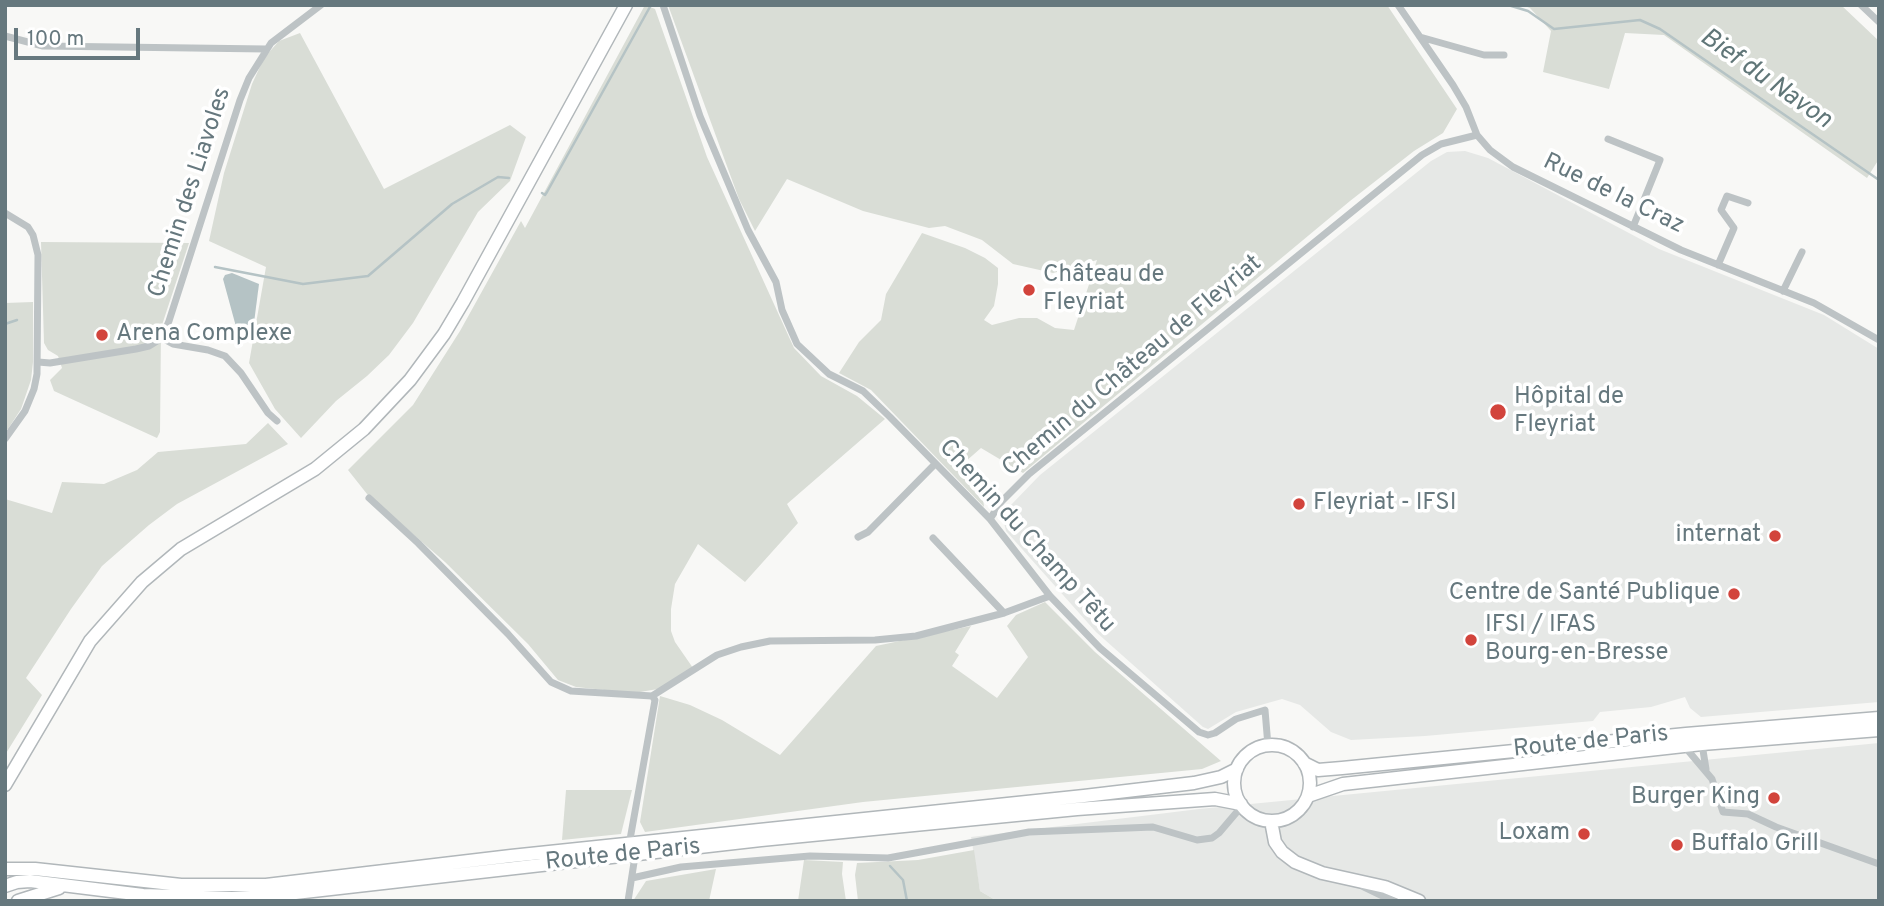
<!DOCTYPE html>
<meta charset="utf-8">
<style>
body{margin:0}
#map{position:relative;width:1884px;height:906px;overflow:hidden;background:#f8f8f6;font-family:Overpass,sans-serif}
canvas{display:block}
.frame{position:absolute;inset:0;border:7px solid #66787e;pointer-events:none}
.scale{position:absolute;left:14px;top:28px;width:126px;height:32px;box-sizing:border-box;border:4px solid #66787e;border-top:0;padding-left:9px;font-size:21px;line-height:24px;white-space:nowrap;color:#66787e;-webkit-text-stroke:5px #fff;paint-order:stroke}
</style>
<div id="map">
<canvas width="1884" height="906"></canvas>
<div class="frame"></div>
<div class="scale">100 m</div>
</div>
<script>
const ctx = document.querySelector('canvas').getContext('2d');
ctx.lineJoin = 'round';
function paint(path, color) {
  ctx.fillStyle = color;
  ctx.fill(path, 'evenodd');
}
function poly(rows) {
  const path = new Path2D();
  for (const r of rows) {
    if (r.length === 3) {
      path.moveTo(r[0] + r[2], r[1]);
      path.arc(r[0], r[1], r[2], 0, 2 * Math.PI);
      continue;
    }
    path.moveTo(r[0], r[1]);
    for (let i = 2; i < r.length; i += 2) path.lineTo(r[i], r[i + 1]);
  }
  return path;
}
function strokePath(path, color, width, dash) {
  ctx.strokeStyle = color;
  ctx.lineWidth = width;
  ctx.lineCap = dash ? 'butt' : 'round';
  ctx.setLineDash(dash || []);
  ctx.stroke(path);
}
function drawText(font, color, halo, rows, align = 'center') {
  ctx.font = font + ' Overpass,sans-serif';
  ctx.lineWidth = 7;
  ctx.setLineDash([]);
  ctx.textBaseline = 'middle';
  ctx.strokeStyle = halo;
  ctx.fillStyle = color;
  for (const [text, x, y, turn = 0] of rows) {
    ctx.save();
    ctx.translate(x, y);
    ctx.rotate((+turn || 0) * Math.PI / 180);
    ctx.textAlign = isNaN(turn) ? turn : align;
    if (halo) ctx.strokeText(text, 0, 0);
    ctx.fillText(text, 0, 0);
    ctx.restore();
  }
}
paint(poly([
 [1465,151,1488,158,1659,249,1824,315,1879,349,1879,702,1701,717,1690,708,1685,697,1651,707,1600,712,1593,721,1425,736,1351,740,1331,732,1300,705,1282,699,1236,712,1208,729,1203,727,1096,632,1006,531,1003,519,1008,508,1040,475,1431,161,1447,152],
 [1879,743,1879,901,997,901,980,891,971,837,1199,809]
]), '#e6e8e6');
paint(poly([
 [645,5,655,9,707,157,794,348,821,376,857,396,885,419,787,504,798,523,745,582,698,544,675,584,671,609,671,631,675,642,693,668,658,689,634,693,576,687,558,680,528,644,445,562,367,494,348,470,413,405,460,331,521,221,525,228],
 [668,5,1387,5,1457,109,1443,133,1414,151,1350,201,1023,473,981,448,965,462,982,487,984,507,871,390,839,373,859,342,881,320,886,294,922,233,965,248,985,258,998,268,998,284,994,306,984,320,992,325,1019,318,1037,318,1055,328,1074,330,1097,260,1053,273,1013,264,982,240,945,226,929,228,863,211,787,179,755,231,739,199],
 [1522,5,1841,5,1879,41,1879,159,1867,178,1664,35,1625,33,1609,89,1543,72,1551,31,1530,8],
 [300,33,384,189,510,125,526,137,510,181,478,212,413,323,389,355,367,376,336,401,301,438,275,409,249,363,266,267,209,241,224,173,252,84,264,58,279,41],
 [41,242,189,243,161,328,160,432,157,438,54,391,50,380,62,368,58,356,48,350,44,343],
 [33,302,33,362,31,380,21,409,8,429,5,429,5,303],
 [268,423,288,444,177,504,149,525,102,566,71,609,26,678,42,695,5,755,5,499,52,513,62,482,104,484,137,470,158,452,246,444],
 [1045,602,1095,652,1221,761,1202,769,863,802,645,832,640,822,660,696,690,705,722,720,780,755,876,646,971,626,955,652,959,655,952,666,997,698,1028,657,1007,626,1016,615],
 [566,790,632,790,621,834,562,840],
 [974,850,980,891,997,901,858,901,855,875,857,863,918,860],
 [804,860,843,862,842,874,846,901,798,901],
 [716,869,709,901,633,901,646,881]
]), '#d9ddd6');
paint(poly([
 [232,273,259,284,252,338,238,334,223,279,225,275]
]), '#b5c3c5');
strokePath(poly([
 [1508,5,1528,11,1554,29,1640,20,1660,29,1879,180],
 [542,193,545,195,547,192,651,5],
 [215,267,303,284,368,276,452,204,498,177,509,178],
 [5,324,17,320],
 [890,866,903,880,907,901]
]), '#b5c3c5', 2.5);
const primary = poly([
 [1272,783,38],
 [1304,763,1318,770,1342,768,1686,734,1879,718],
 [5,785,90,641,142,582,181,549,315,469,364,429,410,380,444,334,463,302,626,5],
 [1308,796,1343,784,1702,744,1879,730],
 [1271,821,1275,842,1282,852,1295,862,1322,873,1385,887,1419,901],
 [5,869,35,869,181,885,266,885,511,856,1084,796,1194,783,1221,777,1237,769],
 [5,886,17,882,30,881,143,895,232,898,269,896,761,840,1077,809,1215,799,1241,804],
 [18,901,59,888]
]);
strokePath(primary, '#b1b7ba', 15);
strokePath(poly([
 [663,5,700,116,748,230,776,282,782,310,797,344,829,374,863,391,890,417,990,519,1050,596,1100,648,1199,732,1208,735,1215,733,1236,719,1265,710,1268,746],
 [1398,5,1453,85,1466,107,1477,135,1490,150,1513,167,1681,250,1814,303,1879,340],
 [1861,5,1879,22],
 [5,36,43,46,266,49],
 [1420,37,1484,55,1504,55],
 [1608,139,1660,160,1633,227],
 [5,213,28,227,33,235,38,255,37,374,34,389,25,411,5,439],
 [1718,265,1734,228,1721,210,1727,196,1748,203],
 [1783,291,1802,252],
 [162,338,173,344,208,350,225,356,241,373,268,413,277,421],
 [38,362,50,363,136,349,149,346,162,338,169,321,240,100,249,78,271,43,321,5],
 [369,498,418,543,508,634,551,682,571,691,652,696,655,700,629,845],
 [990,519,1001,502,1029,474,1422,155,1441,144,1477,135],
 [858,537,868,532,935,464],
 [933,538,1004,613],
 [652,696,717,655,741,647,770,641,875,640,916,636,1004,613,1050,596],
 [1702,744,1706,769],
 [1685,747,1712,779,1723,812,1748,814,1776,827,1879,864],
 [632,878,681,867,810,856,888,858,1029,832,1153,827,1197,840,1212,838,1219,833,1242,806],
 [1364,887,1393,901],
 [628,901,635,856]
]), '#bdc3c5', 7);
strokePath(primary, '#fff', 12);
for (const [x, y, r, color] of [
 [1029,290,7,"#d2443c"],
 [102,335,7,"#d2443c"],
 [1498,412,9,"#d2443c"],
 [1299,504,7,"#d2443c"],
 [1775,536,7,"#d2443c"],
 [1734,594,7,"#d2443c"],
 [1471,640,7,"#d2443c"],
 [1774,798,7,"#d2443c"],
 [1584,834,7,"#d2443c"],
 [1677,845,7,"#d2443c"]
]) {
  const dot = new Path2D();
  dot.arc(x, y, r, 0, 2 * Math.PI);
  ctx.fillStyle = color;
  ctx.fill(dot);
  strokePath(dot, '#fff', 2.5);
}
drawText('24px', '#66787e', '#fff', [
 ["Chemin des Liavoles",191,193,-72],
 ["Rue de la Craz",1613,195,26],
 ["Chemin du Château de Fleyriat",1133,367,-40],
 ["Chemin du Champ Têtu",1026,537,48],
 ["Route de Paris",1591,743,-6],
 ["Route de Paris",623,856,-6]
]);
drawText('24px', '#66787e', '#fff', [
 ["Château de",1043,276],
 ["Fleyriat",1043,304],
 ["Arena Complexe",116,335],
 ["Hôpital de",1514,398],
 ["Fleyriat",1514,426],
 ["Fleyriat - IFSI",1313,504],
 ["internat",1761,536,"right"],
 ["Centre de Santé Publique",1720,594,"right"],
 ["IFSI / IFAS",1485,626],
 ["Bourg-en-Bresse",1485,654],
 ["Burger King",1760,798,"right"],
 ["Loxam",1570,834,"right"],
 ["Buffalo Grill",1691,845]
], 'left');
drawText('italic 26px', '#607678', '#fff', [
 ["Bief du Navon",1765,80,35]
]);
</script>
